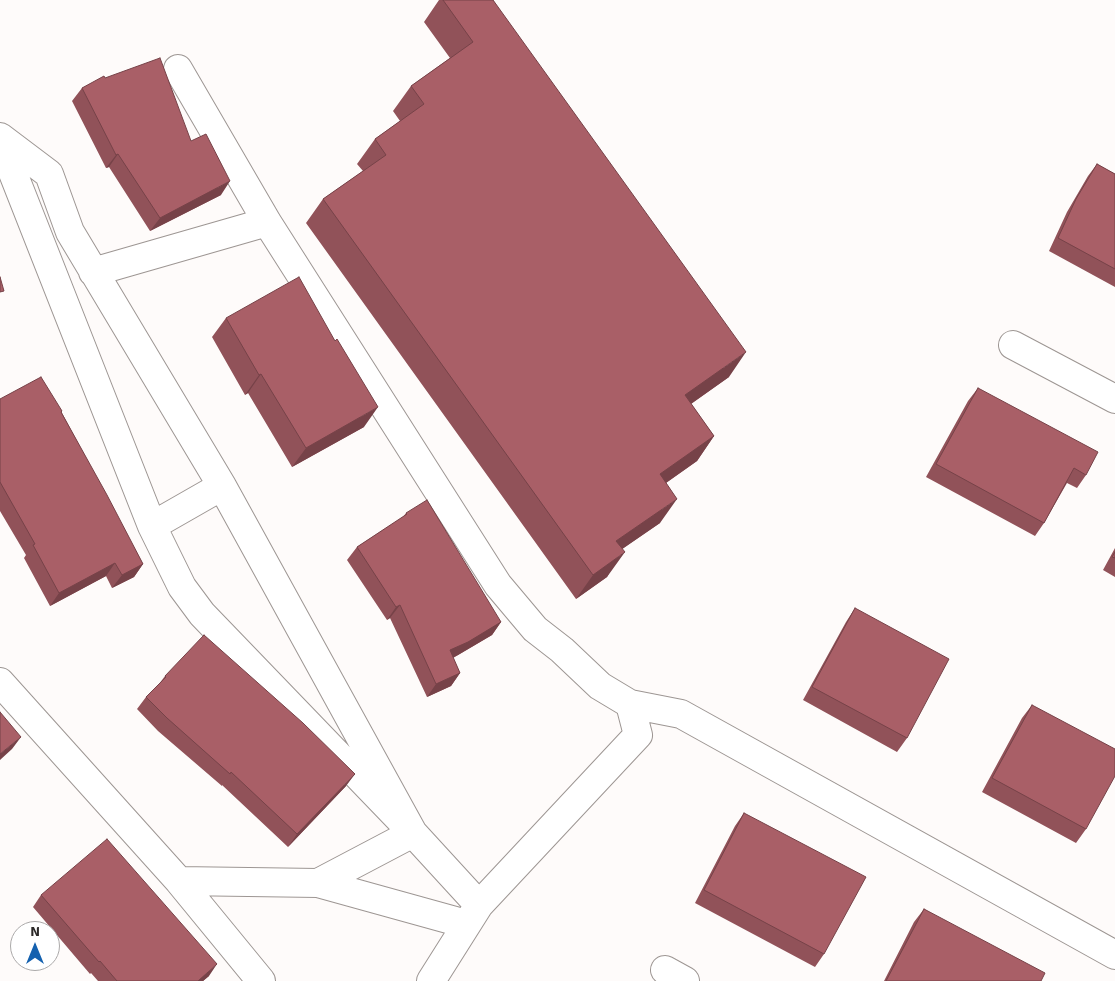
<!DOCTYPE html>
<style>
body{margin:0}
#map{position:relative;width:1115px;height:981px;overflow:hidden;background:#fefbfa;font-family:Signika,sans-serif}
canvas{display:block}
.north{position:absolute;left:10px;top:921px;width:50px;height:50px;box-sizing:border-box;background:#fff;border:1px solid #aba9a9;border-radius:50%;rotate:0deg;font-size:14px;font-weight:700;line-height:20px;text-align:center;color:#2c2928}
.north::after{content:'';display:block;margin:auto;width:18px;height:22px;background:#1461af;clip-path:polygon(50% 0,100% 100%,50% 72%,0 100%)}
</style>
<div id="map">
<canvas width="1115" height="981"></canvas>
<div class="north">N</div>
</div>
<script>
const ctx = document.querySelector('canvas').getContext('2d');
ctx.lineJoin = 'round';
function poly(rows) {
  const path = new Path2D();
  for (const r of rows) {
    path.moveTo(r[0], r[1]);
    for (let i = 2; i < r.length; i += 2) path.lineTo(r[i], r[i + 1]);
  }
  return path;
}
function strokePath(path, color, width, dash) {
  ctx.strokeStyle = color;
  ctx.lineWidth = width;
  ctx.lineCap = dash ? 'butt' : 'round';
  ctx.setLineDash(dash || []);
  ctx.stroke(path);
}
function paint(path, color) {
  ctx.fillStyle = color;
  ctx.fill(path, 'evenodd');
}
const street = poly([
 [178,69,267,222,498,585,535,629,562,650,600,686,630,704],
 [0,137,49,174,70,232,222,486,413,833,479,905],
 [0,140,152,526,182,587,202,614,413,833,318,883],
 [93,272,267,222],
 [1013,345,1115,399],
 [152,526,222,486],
 [0,682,179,881,261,981],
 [179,881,318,883,466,924],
 [665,970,685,981],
 [431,981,479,905,638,735,630,704,681,714,1115,955]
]);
strokePath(street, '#9d9693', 30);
strokePath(street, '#fff', 28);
paint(poly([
 [439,0,493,0,729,377,691,404,714,436,697,461,666,483,660,523,622,549,607,577,576,599,306,223,323,199,363,171,357,164,375,139,400,121,393,111,411,86,450,58,424,22],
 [105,78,191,141,221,195,150,231,109,167,106,168,72,101,82,88],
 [1097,164,1115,174,1115,287,1049,251,1067,212,1088,176],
 [226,318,335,341,364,427,292,467,248,393,245,395,212,337],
 [978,388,1086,475,1077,488,1067,483,1044,523,1035,536,926,477,968,401],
 [0,399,62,411,62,413,143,564,134,577,112,588,106,576,50,606,24,558,26,555,0,511],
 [406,513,501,622,492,635,453,658,460,673,451,686,427,697,390,618,387,620,347,560,357,547,403,517],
 [1115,548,1115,577,1103,570],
 [855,608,907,738,897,752,803,700,846,622],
 [165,676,346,786,288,847,222,785,222,786,158,731,137,709,146,697,159,684],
 [1032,705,1086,829,1076,843,982,792,1022,718],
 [744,813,824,954,815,967,695,903,735,826],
 [41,895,209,976,203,981,98,981,91,973,90,974,33,907],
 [924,909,1041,981,884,981,914,922]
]), '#915259');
paint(poly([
 [118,154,109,167,106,168,116,155],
 [230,181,221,195,150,231,160,218],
 [746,352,729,377,668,420,685,395],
 [261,374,248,393,245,395,259,375],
 [378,407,364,427,292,467,306,448],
 [714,436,697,461,643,499,660,474],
 [677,499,660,523,599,565,616,541],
 [625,552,607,577,576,599,593,575],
 [115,563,106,576,50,606,59,593],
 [143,564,134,577,112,588,122,575],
 [400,605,390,618,387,620,396,607],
 [501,622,492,635,458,655,440,664,450,650],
 [460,673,451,686,427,697,436,684],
 [21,737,12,749,0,760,0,754],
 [355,774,346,786,288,847,297,834],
 [217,964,209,976,203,981,198,981]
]), '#764248');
const building = poly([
 [443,0,493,0,746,352,685,395,714,436,660,474,677,499,616,541,625,552,593,575,323,199,386,155,375,139,424,104,411,86,473,42,443,0],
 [160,58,191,141,206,134,230,181,160,218,118,154,116,155,82,88,104,76,105,78,160,58],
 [1097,164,1115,174,1115,269,1058,238,1076,199,1097,164],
 [0,277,4,291,0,292,0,277],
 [299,277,335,341,337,339,378,407,306,448,261,374,259,375,226,318,299,277],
 [41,377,62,411,61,412,107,495,143,564,122,575,115,563,59,593,33,545,35,544,0,482,0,399,41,377],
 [978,388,1098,452,1086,475,1074,468,1044,523,936,464,978,388],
 [427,500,501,622,468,642,450,650,460,673,436,684,400,605,396,607,357,547,407,514,406,513,427,500],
 [1115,552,1115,558,1112,557,1115,552],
 [855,608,949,659,907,738,812,687,855,608],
 [204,635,303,723,355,774,297,834,231,772,230,774,167,718,146,697,166,677,165,676,204,635],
 [1032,705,1115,749,1115,776,1086,829,992,778,1032,705],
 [0,712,21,737,0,754,0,712],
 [744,813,866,877,824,954,704,890,744,813],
 [107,839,217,964,198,981,117,981,100,961,99,962,41,895,107,839],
 [924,909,1045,973,1041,981,886,981,924,909]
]);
paint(building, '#a95f67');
strokePath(building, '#764248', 1);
</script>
